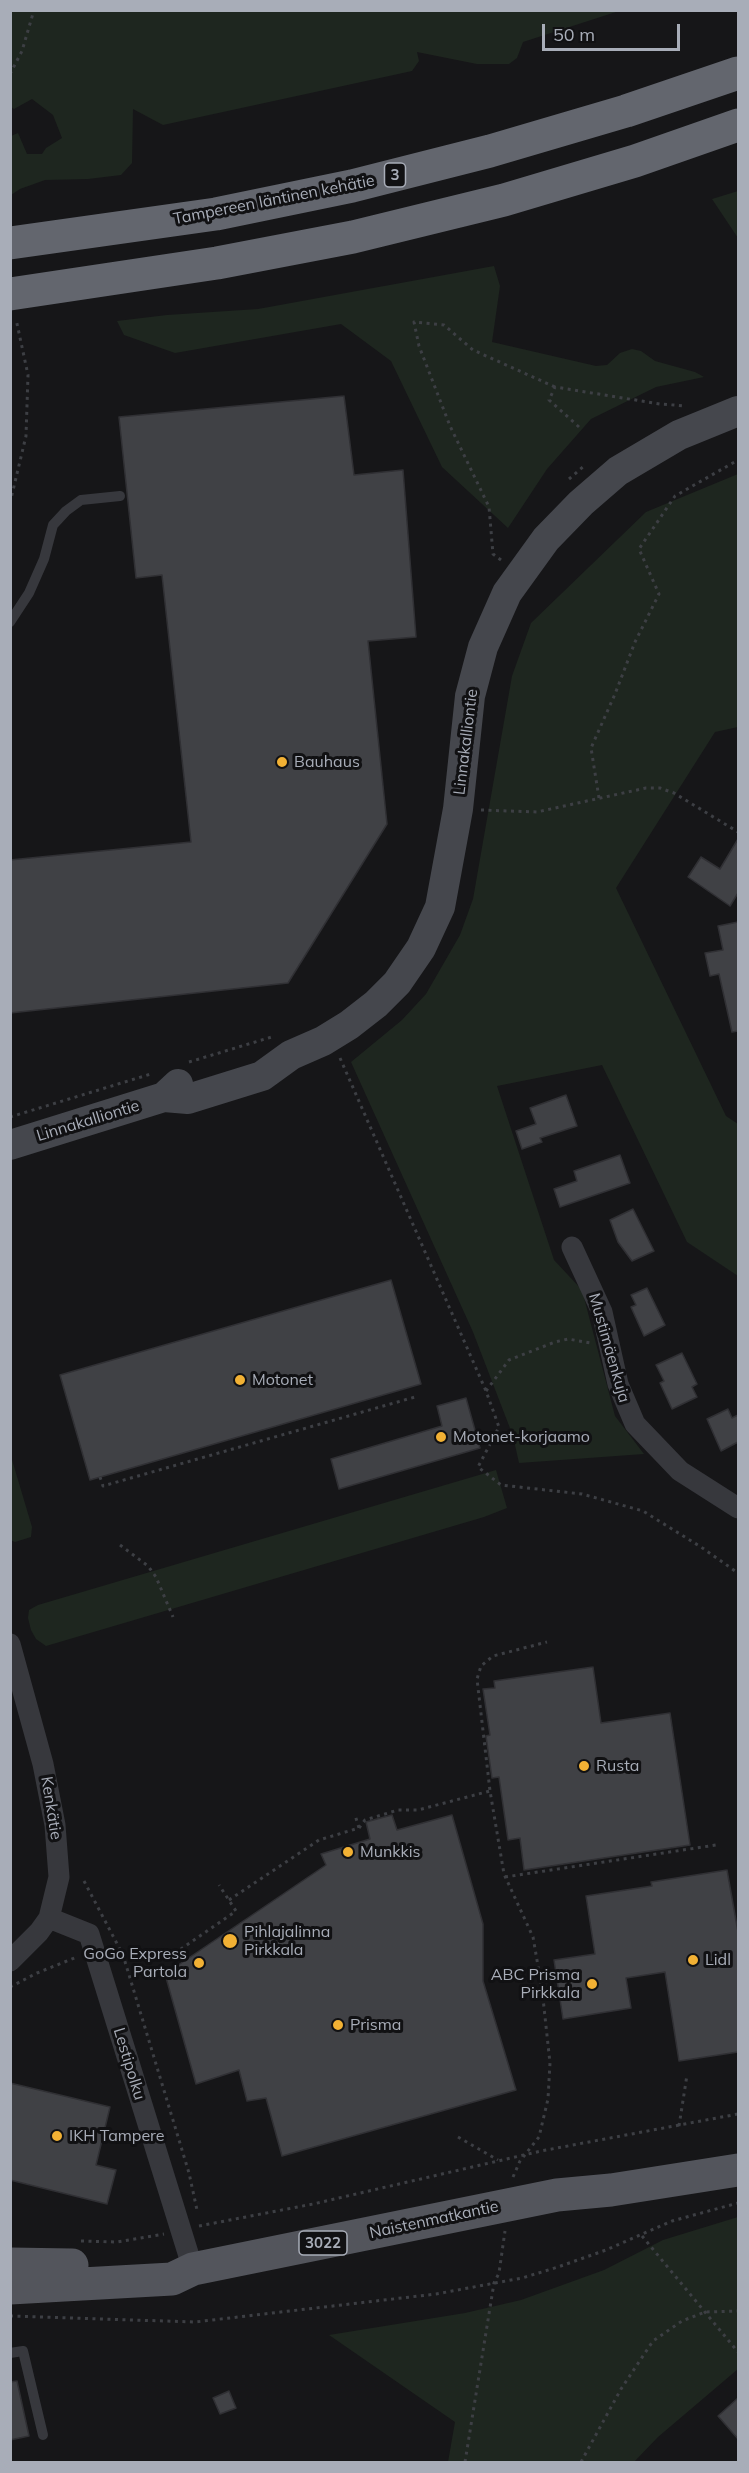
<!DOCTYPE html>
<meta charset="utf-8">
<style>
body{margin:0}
#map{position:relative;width:749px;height:2473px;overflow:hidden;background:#161618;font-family:Mulish,sans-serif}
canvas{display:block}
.frame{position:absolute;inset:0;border:12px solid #a8adb8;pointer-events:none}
.scale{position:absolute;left:542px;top:24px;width:138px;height:27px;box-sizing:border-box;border:3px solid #a8adb8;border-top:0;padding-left:8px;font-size:18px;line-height:21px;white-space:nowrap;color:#a8adb8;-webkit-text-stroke:4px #111113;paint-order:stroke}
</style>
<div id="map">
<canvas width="749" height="2473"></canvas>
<div class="frame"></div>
<div class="scale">50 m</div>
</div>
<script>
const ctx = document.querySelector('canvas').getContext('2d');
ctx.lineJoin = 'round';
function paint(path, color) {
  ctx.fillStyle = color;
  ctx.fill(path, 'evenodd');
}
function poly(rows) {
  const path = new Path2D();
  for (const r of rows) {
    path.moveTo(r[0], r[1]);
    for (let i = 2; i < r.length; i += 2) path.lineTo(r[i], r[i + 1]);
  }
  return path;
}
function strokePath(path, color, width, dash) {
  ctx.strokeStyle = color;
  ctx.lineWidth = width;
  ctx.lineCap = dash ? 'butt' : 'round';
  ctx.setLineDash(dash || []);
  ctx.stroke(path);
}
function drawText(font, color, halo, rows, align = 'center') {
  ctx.font = font + ' Mulish,sans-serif';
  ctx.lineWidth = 6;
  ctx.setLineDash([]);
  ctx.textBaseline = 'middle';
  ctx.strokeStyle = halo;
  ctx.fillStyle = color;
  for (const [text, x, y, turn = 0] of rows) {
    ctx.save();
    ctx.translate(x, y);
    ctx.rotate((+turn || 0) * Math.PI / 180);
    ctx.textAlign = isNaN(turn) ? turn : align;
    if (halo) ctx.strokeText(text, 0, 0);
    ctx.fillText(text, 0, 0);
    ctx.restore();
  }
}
paint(poly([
 [11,10,619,10,619,11,523,42,517,58,509,64,477,64,417,52,419,61,412,71,163,125,133,109,132,163,121,175,88,179,45,180,20,189,11,195,11,136,18,133,27,154,42,154,46,148,62,138,53,115,32,99,14,109,11,107],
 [738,191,738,238,712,199],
 [494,266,500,286,492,342,596,366,607,365,620,353,632,349,641,351,655,361,695,372,704,377,656,387,591,419,547,469,508,528,442,467,391,361,341,324,175,353,124,335,117,321,167,315,258,309],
 [738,474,738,727,715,732,616,888,726,1116,738,1124,738,1276,687,1242,602,1065,497,1086,554,1260,582,1290,615,1416,644,1454,519,1463,513,1436,473,1332,351,1062,402,1020,426,994,460,935,473,899,512,676,531,623,646,512],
 [10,1453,32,1527,31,1537,15,1542,10,1540],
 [496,1470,507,1508,484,1517,46,1646,36,1639,31,1630,28,1618,29,1610,38,1605],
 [738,2217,738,2369,658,2437,634,2462,448,2462,455,2422,329,2335,465,2313,521,2300,604,2270,663,2240]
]), '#1e261f');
const building = poly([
 [344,396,354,475,403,470,416,637,368,641,387,824,288,983,10,1013,10,860,191,842,162,575,136,578,119,417,344,396],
 [738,839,738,893,730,906,688,877,701,857,720,869,738,839],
 [738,922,738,1031,732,1032,719,974,710,976,705,953,723,950,718,926,738,922],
 [566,1095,577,1126,540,1138,542,1142,522,1149,516,1131,536,1124,530,1108,566,1095],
 [620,1155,630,1183,560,1207,554,1189,577,1181,574,1171,620,1155],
 [633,1209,654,1251,632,1261,618,1242,610,1220,633,1209],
 [391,1280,421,1384,90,1480,60,1375,391,1280],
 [647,1288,665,1325,644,1336,631,1307,636,1305,631,1295,647,1288],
 [682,1353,697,1384,692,1387,697,1397,672,1409,660,1383,664,1381,656,1365,682,1353],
 [466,1398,480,1448,339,1489,331,1459,442,1426,437,1406,466,1398],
 [728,1409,732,1418,738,1415,738,1442,721,1451,707,1419,728,1409],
 [593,1667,601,1723,670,1713,690,1845,524,1870,520,1838,508,1840,499,1777,492,1778,486,1736,490,1735,483,1689,495,1688,494,1681,593,1667],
 [392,1815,397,1830,452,1815,483,1924,483,1981,516,2090,282,2156,266,2098,247,2101,239,2070,196,2084,165,1974,326,1865,321,1854,370,1839,366,1822,392,1815],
 [727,1870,738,1932,738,2052,679,2061,665,1972,626,1978,631,2008,563,2019,554,1960,595,1954,586,1896,652,1886,651,1882,727,1870],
 [10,2083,110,2107,96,2165,116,2170,107,2204,10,2180,10,2083],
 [17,2381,29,2436,10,2440,10,2382,17,2381],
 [229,2391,236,2408,220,2414,213,2398,229,2391],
 [738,2398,738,2439,718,2416,738,2398]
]);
paint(building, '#404145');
strokePath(building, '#303034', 1.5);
strokePath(poly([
 [10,74,22,51,34,10],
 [579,427,549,400,555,387,660,404,686,406],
 [569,479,584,466],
 [10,503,26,436,28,375,16,319],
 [501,560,493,554,489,507,450,426,419,346,414,322,444,325,473,350,555,387],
 [599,798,591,748,615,694,635,642,659,594,639,549,675,496,738,460],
 [481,810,537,812,646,788,660,788,674,793,738,832],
 [340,1058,486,1391,499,1427,478,1467,501,1485,582,1494,643,1511,701,1547,738,1573],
 [189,1062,275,1036],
 [10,1117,151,1074],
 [486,1391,509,1360,555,1342,568,1339,591,1343],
 [100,1477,103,1486,415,1397],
 [120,1545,148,1566,156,1577,173,1617],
 [359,1828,365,1820,398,1810,418,1810,490,1791],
 [505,1877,716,1845],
 [84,1881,123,1955,189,2173,197,2210],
 [229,1900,319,1840,359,1828,355,1815],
 [116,1954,168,1958,236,1911,219,1885],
 [10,1987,37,1973,77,1957],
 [679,2126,687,2075],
 [458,2137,498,2160],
 [513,2177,520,2161,539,2137,548,2099,550,2063,542,1989,533,1937,504,1874,490,1791,477,1679,481,1666,493,1656,547,1642],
 [199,2226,313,2204,541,2151,738,2114],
 [642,2236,738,2352],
 [81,2241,117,2242,164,2234],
 [10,2316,195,2322,436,2294,522,2278,558,2267,606,2250,672,2221,738,2203],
 [465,2462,494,2283,499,2273,505,2231],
 [581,2462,621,2389,653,2341,682,2321,705,2312,738,2311]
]), '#3d3f44', 3, [3, 4.5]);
strokePath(poly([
 [10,622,29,593,44,559,53,525,66,511,81,500,120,496],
 [10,2353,23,2351,43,2435]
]), '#37383d', 10);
strokePath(poly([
 [572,1247,602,1312,618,1384,635,1424,680,1471,738,1508],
 [10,1644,43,1764,55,1825,59,1877,49,1918,39,1932,10,1961],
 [49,1918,89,1934,193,2269]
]), '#37383d', 21);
strokePath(poly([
 [164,1097,188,1099,262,1076,291,1055,323,1041,349,1025,376,1004,397,983,421,948,440,907,458,809,470,696,483,647,507,593,546,539,581,503,618,471,679,435,738,411],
 [10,1145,164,1097,178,1084]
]), '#45474d', 30);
strokePath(poly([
 [10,2264,72,2265],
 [10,2288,172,2279,193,2269,557,2195,611,2190,738,2170]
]), '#53555c', 33);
strokePath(poly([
 [10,243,216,214,352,186,490,151,626,111,738,73],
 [10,294,217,263,353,237,504,200,635,161,738,125]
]), '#63666e', 33);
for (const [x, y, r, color] of [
 [282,762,6,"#f2b134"],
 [240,1380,6,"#f2b134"],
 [441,1437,6,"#f2b134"],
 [584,1766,6,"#f2b134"],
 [348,1852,6,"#f2b134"],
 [230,1941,8,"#f2b134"],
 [693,1960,6,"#f2b134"],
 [199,1963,6,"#f2b134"],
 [592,1984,6,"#f2b134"],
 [338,2025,6,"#f2b134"],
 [57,2136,6,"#f2b134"]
]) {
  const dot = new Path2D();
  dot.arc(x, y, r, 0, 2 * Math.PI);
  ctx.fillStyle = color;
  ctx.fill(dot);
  strokePath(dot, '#111113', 2);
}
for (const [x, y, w] of [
 [395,175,21],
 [323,2243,48]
]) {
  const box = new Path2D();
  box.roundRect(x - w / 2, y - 12, w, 24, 4.5);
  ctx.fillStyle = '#111113';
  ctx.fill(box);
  strokePath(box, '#a8adb8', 1.5);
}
drawText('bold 15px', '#a8adb8', null, [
 ["3",395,175],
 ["3022",323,2243]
]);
drawText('16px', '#a8adb8', '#111113', [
 ["Tampereen läntinen kehätie",274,200,-11],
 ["Linnakalliontie",466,742,-83],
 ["Linnakalliontie",88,1121,-17],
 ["Mustimäenkuja",609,1348,74],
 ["Kenkätie",51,1808,81],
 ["Lestipolku",129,2064,73],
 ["Naistenmatkantie",434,2220,-12]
]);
drawText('16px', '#a8adb8', '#111113', [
 ["Bauhaus",294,762],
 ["Motonet",252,1380],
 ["Motonet-korjaamo",453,1437],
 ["Rusta",596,1766],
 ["Munkkis",360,1852],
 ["Pihlajalinna",244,1932],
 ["Pirkkala",244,1950],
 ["GoGo Express",187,1954,"right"],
 ["Partola",187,1972,"right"],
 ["Lidl",705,1960],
 ["ABC Prisma",580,1975,"right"],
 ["Pirkkala",580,1993,"right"],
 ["Prisma",350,2025],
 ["IKH Tampere",69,2136]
], 'left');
</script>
